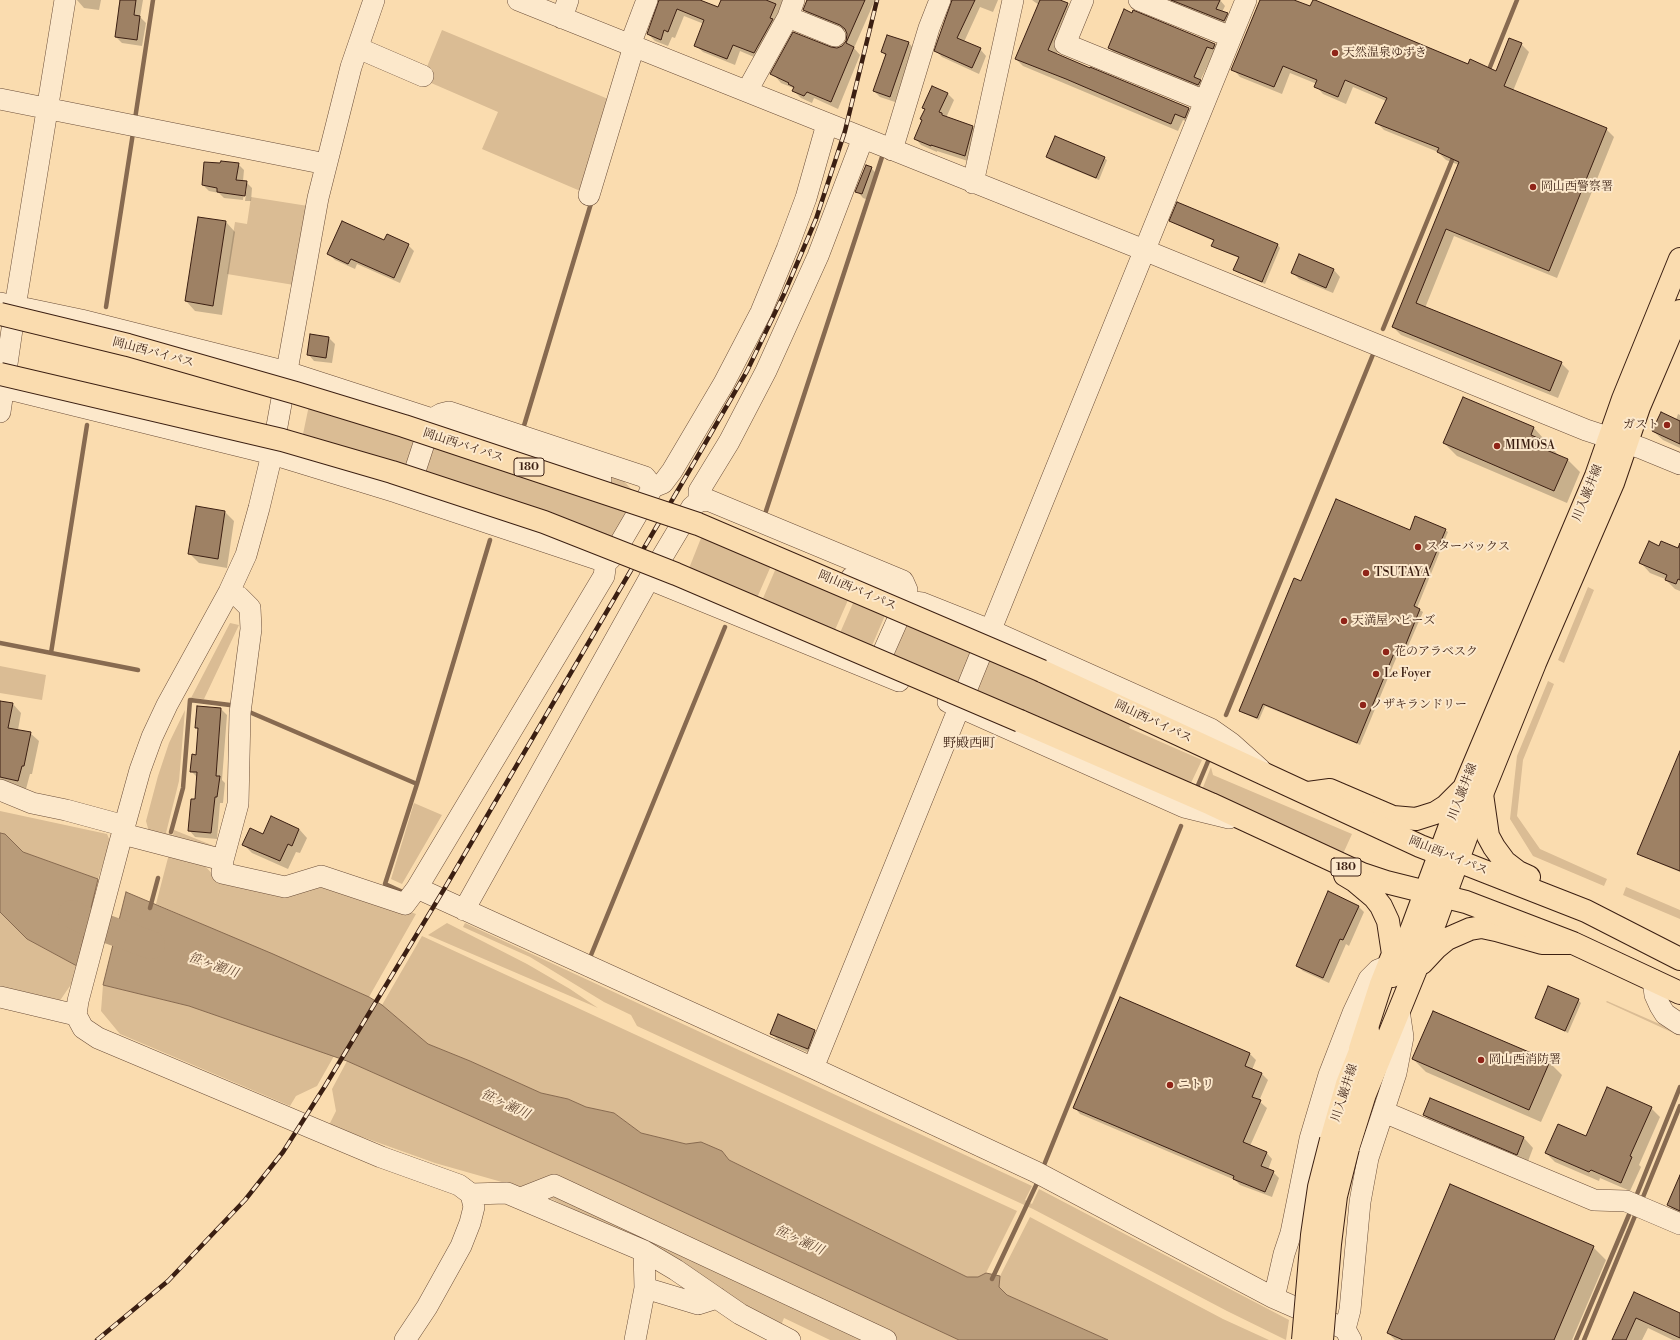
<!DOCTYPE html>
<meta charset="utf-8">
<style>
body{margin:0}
canvas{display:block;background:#fadcaf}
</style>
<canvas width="1680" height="1340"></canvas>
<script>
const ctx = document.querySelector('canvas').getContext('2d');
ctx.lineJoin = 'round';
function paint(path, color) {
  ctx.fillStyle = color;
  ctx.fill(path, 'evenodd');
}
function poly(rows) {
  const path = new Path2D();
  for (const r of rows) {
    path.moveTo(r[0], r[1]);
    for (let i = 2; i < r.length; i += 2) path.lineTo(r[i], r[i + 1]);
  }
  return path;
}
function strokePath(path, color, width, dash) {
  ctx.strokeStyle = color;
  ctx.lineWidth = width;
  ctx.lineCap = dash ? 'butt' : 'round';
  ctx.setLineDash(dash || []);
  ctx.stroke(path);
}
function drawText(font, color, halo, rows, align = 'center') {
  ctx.font = font + ' "Libre Bodoni","Noto Serif JP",serif';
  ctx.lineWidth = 4;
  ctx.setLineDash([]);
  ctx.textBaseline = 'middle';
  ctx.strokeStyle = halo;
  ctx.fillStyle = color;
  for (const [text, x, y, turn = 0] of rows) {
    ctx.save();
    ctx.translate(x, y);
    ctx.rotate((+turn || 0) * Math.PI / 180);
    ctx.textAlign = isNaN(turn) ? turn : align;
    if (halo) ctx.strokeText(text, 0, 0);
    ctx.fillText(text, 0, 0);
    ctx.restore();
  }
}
paint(poly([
 [442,30,613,101,585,193,482,149,498,112,422,79],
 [251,197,308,206,294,285,227,274,235,222,247,224],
 [312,391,425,421,404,480,298,458],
 [440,430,608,486,614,471,639,497,608,551,411,492],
 [707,523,775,550,885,597,886,613,871,648,871,665,758,619,682,586],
 [777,552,782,554,755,617,750,614],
 [855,584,860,587,833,649,828,646],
 [1588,587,1594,590,1564,663,1558,660],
 [909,620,980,634,957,698,893,659,896,646],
 [230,623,239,625,204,699,191,698],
 [988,658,1051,685,1131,725,1129,728,1202,760,1190,785,974,691],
 [0,666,46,675,42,700,0,693],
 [1548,681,1554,684,1523,760,1517,816,1540,849,1607,879,1604,886,1533,856,1510,819,1517,756],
 [185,710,179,781,166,833,173,835,174,830,219,848,219,852,150,836,146,821,158,776,169,743],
 [1211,767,1213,775,1352,834,1342,856,1202,790],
 [414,803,442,815,402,884,391,879],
 [0,811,107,834,110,841,98,879,23,852,5,835,0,833],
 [169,854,204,865,217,879,321,882,416,914,369,997,156,904],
 [1626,887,1680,910,1680,919,1623,895],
 [0,912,27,939,77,966,72,983,59,1002,0,990],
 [447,923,527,964,570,989,598,1008,428,935],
 [465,923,1032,1186,1025,1200,1032,1204,1039,1189,1289,1320,1286,1340,1227,1311,1033,1209,637,1026,631,1015,604,1002,530,957,463,927],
 [422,936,1017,1211,986,1273,978,1277,967,1277,729,1160,721,1151,701,1143,686,1144,641,1133,614,1113,586,1107,568,1099,541,1093,470,1061,428,1044,382,1005],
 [103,985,189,1006,334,1056,317,1086,296,1096,290,1106,120,1034,101,1011],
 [1607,1001,1680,1033,1680,1036,1606,1002],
 [347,1061,619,1182,959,1340,830,1340,784,1318,780,1328,647,1245,537,1192,435,1163,329,1125,336,1111,332,1089],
 [1030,1217,1223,1319,1269,1340,1108,1340,1007,1295,999,1287,1000,1276]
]), '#dabc94');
const water = poly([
 [0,833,5,834,23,852,98,879,77,966,27,939,0,912,0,833],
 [126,892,273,954,369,997,382,1005,428,1044,470,1061,541,1093,568,1099,586,1107,614,1113,641,1133,686,1144,701,1142,722,1151,729,1160,967,1277,978,1277,986,1273,1000,1276,999,1287,1007,1295,1108,1340,959,1340,619,1182,347,1061,189,1006,103,985,126,892]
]);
paint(water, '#b99c7a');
strokePath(water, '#876a50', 1);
paint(poly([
 [77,0,101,0,99,10,84,8],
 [120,0,143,0,140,17,146,23,142,46,122,43,116,37,120,10,118,9],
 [660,0,699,0,718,9,722,0,787,0,761,60,740,51,735,65,703,52,695,45,704,24,684,16,675,38,672,37,668,46,655,41,648,34],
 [808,0,875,0,854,48,860,55,838,109,814,98,812,103,801,98,794,91,794,89,793,88,781,83,774,75,831,48,836,49,843,46,847,40,847,31,811,17,804,10],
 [952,0,998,0,993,12,980,7,964,42,980,49,986,56,979,74,942,57,936,51,952,5],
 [1032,0,1058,0,1067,4,1074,11,1056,55,1189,108,1196,116,1192,124,1183,120,1178,131,1023,66,1016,59,1039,5],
 [1165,0,1220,0,1225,6,1222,12,1227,14,1233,20,1230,26],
 [1261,0,1292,0,1469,65,1497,72,1521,44,1529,52,1513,91,1606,129,1614,137,1557,278,1454,236,1425,308,1561,363,1569,371,1558,398,1401,335,1393,327,1459,165,1446,160,1438,152,1384,130,1376,122,1386,101,1353,87,1346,104,1323,94,1316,86,1317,84,1290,73,1282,94,1240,77,1233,69],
 [1133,14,1215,44,1221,50,1214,52,1200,81,1206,87,1204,91,1115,54,1109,48],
 [888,36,909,43,914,49,895,102,880,97,874,91,886,56,882,52],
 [932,87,948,94,954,100,946,118,973,127,979,133,971,162,937,151,937,152,921,145,915,138,923,121,921,119,925,110,923,107],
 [1048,157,1104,158,1107,160,1099,180,1050,160],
 [205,163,238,164,244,170,243,181,246,182,252,188,251,201,245,201,247,186,245,186,243,200,224,198,219,193,209,191,203,185],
 [871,168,877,174,868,200,863,198,857,191],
 [1171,220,1278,245,1280,248,1265,284,1237,272,1234,270,1239,258,1215,248,1212,245,1214,241,1173,223],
 [226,222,235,232,222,315,195,311,186,301],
 [385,241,408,245,414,251,400,283,357,264,355,269,335,260,329,254],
 [1300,256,1334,270,1340,277,1333,293,1299,279,1292,272],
 [329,338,335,344,332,363,314,361,308,354],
 [1678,414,1680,415,1680,448,1663,440,1653,431,1676,420],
 [1534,428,1559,456,1567,459,1580,472,1567,503,1457,456,1444,443],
 [225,512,234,521,227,568,199,563,189,553],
 [1445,530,1448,532,1417,608,1423,612,1406,651,1400,649,1360,745,1265,706,1259,720,1243,713,1240,710,1302,582,1410,531],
 [1659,547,1680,550,1680,591,1675,589,1665,579,1650,573,1641,563],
 [0,702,13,704,21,713,18,730,30,733,39,741,32,774,30,774,26,789,0,783],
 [221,709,227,715,222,780,225,783,223,803,220,803,217,839,195,837,189,830,196,800,198,778,191,771,197,756,199,731,196,727],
 [1680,752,1680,872,1641,856,1638,853],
 [299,829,307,838,300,853,296,852,288,869,252,853,244,845,263,835],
 [1358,906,1364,912,1349,946,1346,944,1329,983,1303,971,1297,966],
 [1578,1000,1581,1003,1568,1033,1539,1020,1536,1017],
 [779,1016,815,1031,821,1037,814,1055,778,1040,771,1033],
 [1250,1054,1256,1060,1252,1070,1262,1074,1268,1080,1259,1101,1267,1108,1250,1146,1266,1152,1272,1159,1268,1170,1273,1172,1279,1178,1272,1197,1240,1185,1235,1180,1080,1114,1074,1107],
 [1413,1059,1549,1062,1562,1075,1541,1122,1426,1072],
 [1430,1100,1524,1138,1533,1148,1527,1164,1433,1124,1424,1115],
 [1651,1108,1660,1117,1639,1165,1641,1167,1630,1191,1600,1178,1599,1181,1555,1162,1546,1153,1586,1138],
 [1680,1177,1680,1217,1668,1205],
 [1593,1247,1606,1260,1572,1340,1395,1340,1388,1333],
 [1634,1293,1680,1314,1680,1340,1673,1340,1648,1328,1642,1340,1613,1340]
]), '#0003');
strokePath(poly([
 [1488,72,1517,0],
 [135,119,153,0],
 [106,307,133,133],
 [1383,329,1455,153],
 [523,429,592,200],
 [764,517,882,157],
 [0,643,138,670],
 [51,653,87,425],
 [247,711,417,784],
 [1226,715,1374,352],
 [1196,790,1209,759],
 [171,832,183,788,190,700,230,705],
 [407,894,385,884,417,784,490,540],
 [150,908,158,878],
 [589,960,725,627],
 [1042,1170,1181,826],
 [1635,1199,1680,1087],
 [1641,1202,1680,1106],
 [992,1279,1039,1179],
 [1576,1340,1631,1210],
 [1584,1340,1637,1211]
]), '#876a50', 4.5);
strokePath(poly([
 [72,914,88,922,151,945]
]), '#b99c7a', 28);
const building = poly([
 [120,0,136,0,134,15,140,16,137,40,115,37,120,0],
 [659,0,700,0,718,7,721,0,766,0,776,4,770,18,773,19,754,53,733,45,727,59,694,46,704,20,677,9,668,32,664,30,661,40,647,34,659,0],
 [807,0,865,0,846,43,854,47,831,102,807,92,804,96,792,91,794,87,788,84,789,83,770,74,793,32,831,47,837,48,842,46,846,41,847,34,845,29,840,25,803,10,807,0],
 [952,0,975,0,957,38,981,48,972,68,934,51,952,0],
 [1040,0,1060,0,1068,3,1048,50,1090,68,1090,67,1189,108,1185,118,1175,114,1171,124,1066,79,1015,59,1040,0],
 [1171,0,1220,0,1216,9,1228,13,1224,21,1171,0],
 [1260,0,1294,0,1310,6,1313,0,1315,0,1468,64,1470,59,1496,71,1509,38,1522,43,1504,86,1607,128,1549,271,1446,229,1416,303,1562,362,1550,391,1392,327,1459,162,1437,152,1439,148,1375,123,1387,98,1345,80,1338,97,1314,87,1317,80,1283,66,1274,87,1231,70,1260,0],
 [1124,9,1132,13,1133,10,1215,44,1213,49,1207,47,1194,77,1201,80,1198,85,1108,48,1124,9],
 [887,35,909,42,890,97,873,91,886,54,881,52,887,35],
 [932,86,948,93,939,112,942,113,942,115,973,126,965,156,931,145,931,146,914,139,922,120,920,119,925,109,922,108,932,86],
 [1055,136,1105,157,1096,178,1046,157,1055,136],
 [221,161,239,163,236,180,247,181,245,196,217,192,217,188,202,185,204,162,220,163,221,161],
 [866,165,872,167,862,194,855,192,866,165],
 [1177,202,1278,244,1262,282,1233,270,1239,257,1211,246,1214,240,1169,221,1177,202],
 [198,217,226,221,213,306,185,301,198,217],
 [342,221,384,240,387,234,409,244,394,278,351,259,348,264,327,254,342,221],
 [1299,254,1334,269,1326,288,1291,273,1299,254],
 [310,334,329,337,326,358,307,355,310,334],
 [1463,397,1534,427,1531,435,1547,442,1544,449,1568,459,1554,491,1443,443,1463,397],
 [1661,412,1680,421,1680,444,1652,431,1661,412],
 [1336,499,1410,530,1415,516,1446,529,1414,606,1420,609,1404,649,1397,646,1357,743,1263,704,1257,718,1239,711,1294,578,1301,581,1336,499],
 [196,506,225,511,218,559,188,554,196,506],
 [1649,541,1659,546,1661,541,1678,548,1680,543,1680,580,1678,579,1676,584,1665,580,1667,575,1639,563,1649,541],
 [0,701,13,703,8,728,31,732,24,766,22,766,18,781,0,777,0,701],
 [197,706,221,708,216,776,220,776,217,797,215,797,211,833,188,831,191,799,195,799,197,772,190,772,192,754,196,755,198,728,195,728,197,706],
 [1680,751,1680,871,1637,854,1680,751],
 [271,816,299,829,292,846,288,844,280,861,242,845,250,828,263,834,271,816],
 [1328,891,1359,906,1343,940,1340,939,1323,978,1296,966,1328,891],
 [1548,986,1579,999,1565,1031,1535,1018,1548,986],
 [1120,997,1250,1053,1245,1066,1262,1073,1252,1097,1261,1100,1243,1142,1267,1152,1261,1166,1274,1171,1265,1192,1233,1179,1234,1176,1073,1108,1120,997],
 [1433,1011,1550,1061,1529,1110,1412,1059,1433,1011],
 [778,1014,815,1030,808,1049,770,1034,778,1014],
 [1607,1087,1652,1107,1630,1156,1632,1157,1621,1183,1591,1170,1589,1172,1545,1153,1558,1124,1586,1136,1607,1087],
 [1430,1098,1524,1137,1517,1155,1423,1115,1430,1098],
 [1680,1175,1680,1211,1667,1205,1680,1175],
 [1450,1184,1594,1246,1554,1340,1403,1340,1387,1333,1450,1184],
 [1634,1292,1680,1313,1680,1338,1636,1318,1626,1340,1612,1340,1634,1292]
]);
paint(building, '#9e8164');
strokePath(building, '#3b1f12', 1);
const minor = poly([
 [374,0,351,67,318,198,272,454,259,508,246,555,229,592,167,705,152,737,140,770,120,842,78,1001,76,1015,83,1028,98,1038,381,1157,459,1185,471,1194,474,1207,470,1223,461,1246,427,1307,405,1340],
 [518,0,1144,250,1586,430,1641,448,1680,464],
 [1083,0,1065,44,1205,101],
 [1139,0,1231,37],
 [788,17,835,36],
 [562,18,568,0],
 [630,45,647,0],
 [358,48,423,76],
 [747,91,788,17,794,0],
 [0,99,326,164],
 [892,150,929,28,940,0],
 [973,183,1013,0],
 [589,195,634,46],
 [0,303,81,320,287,372,432,419,449,428,601,480],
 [0,387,272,454,396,492,603,561,608,561,612,557,653,487,663,483,672,471,724,383,761,312,787,249,806,198,827,124],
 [0,412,17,295,65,0],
 [400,490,411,483,432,419,441,414,449,412,645,477,653,487],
 [699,501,699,491,729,442,766,371,818,256,863,138],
 [603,561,605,569,604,576,417,888,813,1068,1036,1172,1274,1298,1345,1329,1351,1340],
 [851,578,906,601,922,603,990,630,1211,729,1231,743,1260,769],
 [229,592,239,597,250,608,251,629,240,713,238,804,223,860,222,873,285,887,321,876,405,904,417,888],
 [880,673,883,653,906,601,907,590,903,581,708,500,699,501,692,507,649,579,899,681],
 [948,702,1184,807,1229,818],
 [0,790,32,803,66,810,125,826],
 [123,834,223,860],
 [464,910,649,579],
 [1653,980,1655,995,1660,1006,1665,1014,1680,1024],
 [0,997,76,1015],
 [813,1068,1246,0],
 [1384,1112,1594,1200,1626,1201,1680,1224],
 [471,1194,507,1193,644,1251,676,1270,740,1314,790,1340],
 [521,1198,554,1185,886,1340],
 [645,1288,698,1304,717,1298],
 [1274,1298,1284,1254,1291,1233,1310,1139,1329,1075,1353,1013,1369,979,1378,970,1388,966],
 [1345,1329,1350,1310,1360,1202,1368,1158,1396,1073,1403,1037,1399,1010],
 [635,1340,645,1288,644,1251]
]);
const major = poly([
 [1308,793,1330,790,1393,817,1416,819,1435,813,1446,806,1462,790],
 [1422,963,1436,948,1447,939,1470,929,1482,927,1496,930,1542,943,1569,943],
 [1392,976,1412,928,1464,788,1596,476,1623,399,1680,259],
 [1331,1140,1347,1084,1368,1031],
 [1348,1148,1365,1094,1436,920,1482,794,1535,663,1613,483,1639,407,1680,311]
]);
const highway = poly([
 [1042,671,1420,846,1586,911,1680,959],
 [1020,721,1211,804,1362,874,1386,882,1466,902,1573,943,1680,993],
 [1482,794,1488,836,1494,847,1505,862,1518,872,1529,877],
 [1345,875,1355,881,1374,897,1381,906,1388,921,1393,954,1381,984,1360,1049]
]);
strokePath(minor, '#6b4e39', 22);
strokePath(major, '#3b1f12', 24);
strokePath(highway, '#3b1f12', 24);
strokePath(minor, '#fce8cb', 21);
strokePath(major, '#fadcaf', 22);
strokePath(highway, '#fadcaf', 22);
const rail = poly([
 [97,1340,168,1281,245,1200,283,1152,325,1086,443,891,695,461,747,371,784,294,816,219,845,131,877,0]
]);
strokePath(rail, '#3b1f12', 4.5);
strokePath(rail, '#fce8cb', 3, [9]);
const majorBridge = poly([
 [1303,1340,1312,1235,1319,1187,1331,1140],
 [1322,1340,1330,1244,1336,1196,1348,1148]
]);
const highwayBridge = poly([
 [0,314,128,345,296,393,404,426,698,524,1042,671],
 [0,374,282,440,392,472,544,522,676,574,1020,721]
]);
strokePath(majorBridge, '#3b1f12', 24, []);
strokePath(highwayBridge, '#3b1f12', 24, []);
strokePath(majorBridge, '#fadcaf', 22);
strokePath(highwayBridge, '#fadcaf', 22);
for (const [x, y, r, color] of [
 [1335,53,4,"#8f2418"],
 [1533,187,4,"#8f2418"],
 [1667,425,4,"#8f2418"],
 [1497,446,4,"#8f2418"],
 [1418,547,4,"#8f2418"],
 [1366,573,4,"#8f2418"],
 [1344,621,4,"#8f2418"],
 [1386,652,4,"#8f2418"],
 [1376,674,4,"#8f2418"],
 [1363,705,4,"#8f2418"],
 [1481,1060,4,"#8f2418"],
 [1170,1085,4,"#8f2418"]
]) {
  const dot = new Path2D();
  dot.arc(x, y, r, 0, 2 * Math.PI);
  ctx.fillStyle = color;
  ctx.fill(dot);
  strokePath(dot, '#fce8cb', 1.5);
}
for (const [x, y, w] of [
 [529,467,30],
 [1346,867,30]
]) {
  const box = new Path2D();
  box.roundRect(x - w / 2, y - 9, w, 18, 3);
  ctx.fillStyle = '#fce8cb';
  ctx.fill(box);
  strokePath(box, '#3b1f12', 1);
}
drawText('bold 11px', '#3b1f12', null, [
 ["180",529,467],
 ["180",1346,867]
]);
drawText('12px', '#3b1f12', '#fce8cb', [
 ["天然温泉ゆずき",1343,53],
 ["岡山西警察署",1541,187],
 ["ガスト",1659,425,"right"],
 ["MIMOSA",1505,446],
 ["スターバックス",1426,547],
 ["TSUTAYA",1374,573],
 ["天満屋ハピーズ",1352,621],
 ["花のアラベスク",1394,652],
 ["Le Foyer",1384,674],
 ["ノザキランドリー",1371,705],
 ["岡山西消防署",1489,1060],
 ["ニトリ",1178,1085]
], 'left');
drawText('12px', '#3b1f12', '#fce8cb', [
 ["岡山西バイパス",153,353,15],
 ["岡山西バイパス",463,446,18],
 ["川入巌井線",1588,493,-68],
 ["岡山西バイパス",857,591,23],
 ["岡山西バイパス",1153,722,25],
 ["川入巌井線",1463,792,-69],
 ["岡山西バイパス",1448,856,22],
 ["川入巌井線",1345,1093,-72]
]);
drawText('13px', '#3b1f12', '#fce8cb', [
 ["野殿西町",969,744]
]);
drawText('italic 13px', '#674b36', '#fce8cb', [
 ["笹ヶ瀬川",213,966,19],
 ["笹ヶ瀬川",505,1105,25],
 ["笹ヶ瀬川",799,1241,25]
]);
</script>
